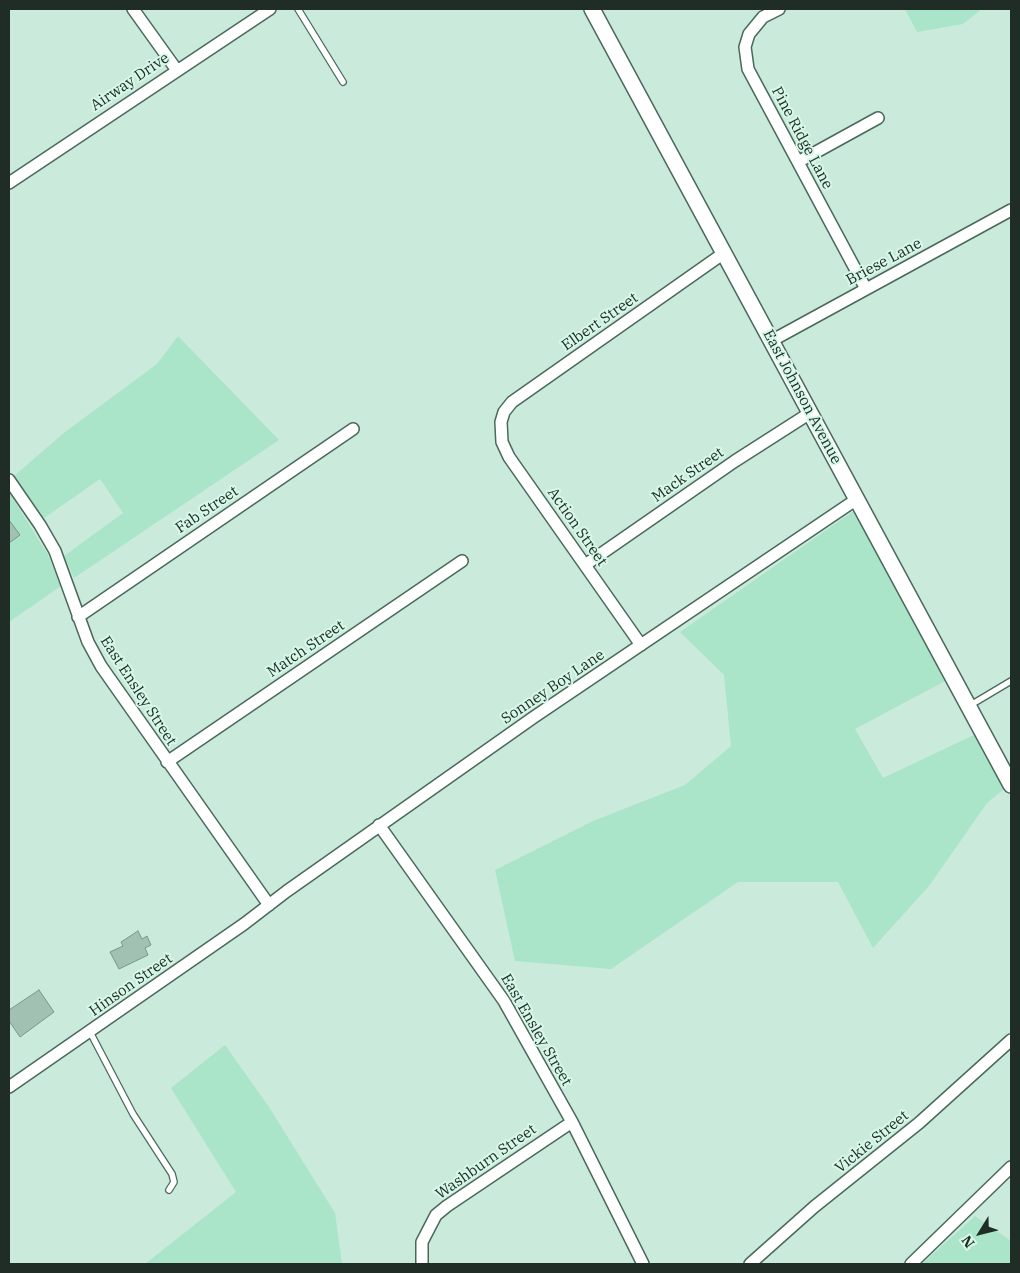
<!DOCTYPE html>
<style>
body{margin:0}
#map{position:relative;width:1020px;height:1273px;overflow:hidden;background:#caebdb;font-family:"IBM Plex Serif",serif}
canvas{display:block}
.frame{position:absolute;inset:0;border:10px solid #202d27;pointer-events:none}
.north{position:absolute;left:955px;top:1208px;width:50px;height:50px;-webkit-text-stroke:4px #d7f8e8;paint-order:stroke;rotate:234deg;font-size:14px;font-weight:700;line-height:20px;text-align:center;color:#202d27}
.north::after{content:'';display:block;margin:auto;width:18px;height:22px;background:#202d27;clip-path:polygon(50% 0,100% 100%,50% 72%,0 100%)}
</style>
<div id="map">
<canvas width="1020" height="1273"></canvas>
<div class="frame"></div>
<div class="north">N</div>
</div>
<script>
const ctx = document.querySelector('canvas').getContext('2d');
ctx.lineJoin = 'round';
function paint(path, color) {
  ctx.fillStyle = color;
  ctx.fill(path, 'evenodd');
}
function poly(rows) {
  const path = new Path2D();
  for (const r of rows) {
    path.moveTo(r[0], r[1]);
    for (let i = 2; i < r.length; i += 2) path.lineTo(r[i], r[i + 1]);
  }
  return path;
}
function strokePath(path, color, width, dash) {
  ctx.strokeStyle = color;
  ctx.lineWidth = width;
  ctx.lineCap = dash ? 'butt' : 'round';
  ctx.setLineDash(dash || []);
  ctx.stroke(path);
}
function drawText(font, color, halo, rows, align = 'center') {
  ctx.font = font + ' "IBM Plex Serif",serif';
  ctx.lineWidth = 4;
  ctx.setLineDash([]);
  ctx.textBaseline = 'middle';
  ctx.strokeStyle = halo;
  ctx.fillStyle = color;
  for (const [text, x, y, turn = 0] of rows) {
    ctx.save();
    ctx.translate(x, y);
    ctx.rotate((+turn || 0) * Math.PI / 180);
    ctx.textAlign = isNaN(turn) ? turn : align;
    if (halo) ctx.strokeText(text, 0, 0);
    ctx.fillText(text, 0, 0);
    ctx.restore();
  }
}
paint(poly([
 [905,9,982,9,963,24,917,32],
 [178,336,279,440,74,578,64,556,123,513,100,479,44,518,14,476,65,432,157,364],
 [9,492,48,555,61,586,9,622],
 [855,510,947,680,855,729,883,778,976,734,1005,788,987,803,929,886,873,948,838,882,738,882,611,969,515,961,495,870,593,821,685,785,731,746,724,675,680,632],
 [225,1045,269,1107,335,1213,342,1264,145,1264,236,1192,171,1088],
 [975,1216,1011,1241,1011,1264,922,1264]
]), '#aae4c9');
const building = poly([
 [9,520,20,535,9,543,9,520],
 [138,931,142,939,147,936,151,945,145,948,148,955,119,969,110,952,123,946,121,942,138,931],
 [39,990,54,1012,20,1037,9,1021,9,1010,39,990]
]);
paint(building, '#a1c2b2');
strokePath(building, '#789789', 1);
const lane = poly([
 [298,9,343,82],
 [969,706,1011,681],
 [90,1032,133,1114,172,1174,174,1182,169,1190]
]);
const street = poly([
 [133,9,176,69],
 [779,9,763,17,749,34,745,47,748,69,866,289],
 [798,162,878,118],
 [9,183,270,9],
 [771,341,1011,210],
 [9,480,40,525,55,551,88,642,101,666,269,905],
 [585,565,735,461,810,413],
 [78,617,353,429],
 [641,645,509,457,502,442,501,422,504,412,512,402,724,253],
 [167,762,462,561],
 [379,825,504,1001,572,1122,643,1264],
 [9,1087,244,924,287,891,534,717,857,499],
 [422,1264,422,1242,436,1215,447,1206,572,1122],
 [750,1264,814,1207,919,1123,1011,1040],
 [911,1264,1011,1167]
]);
const secondary = poly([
 [592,9,1011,785]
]);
strokePath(lane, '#4b695b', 8);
strokePath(street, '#4b695b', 14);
strokePath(secondary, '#4b695b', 18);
strokePath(lane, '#fff', 5.5);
strokePath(street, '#fff', 11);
strokePath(secondary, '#fff', 15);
drawText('15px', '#202d27', '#d7f8e8', [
 ["Airway Drive",130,82,-34],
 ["Pine Ridge Lane",802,138,62],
 ["Briese Lane",884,262,-28],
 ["Elbert Street",600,322,-35],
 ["East Johnson Avenue",802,397,62],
 ["Mack Street",688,475,-35],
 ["Fab Street",207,510,-34],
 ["Action Street",577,527,55],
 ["Match Street",306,649,-34],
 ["Sonney Boy Lane",553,687,-34],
 ["East Ensley Street",138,691,57],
 ["Hinson Street",131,985,-35],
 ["East Ensley Street",536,1030,60],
 ["Vickie Street",872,1142,-39],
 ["Washburn Street",486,1162,-35]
]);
</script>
